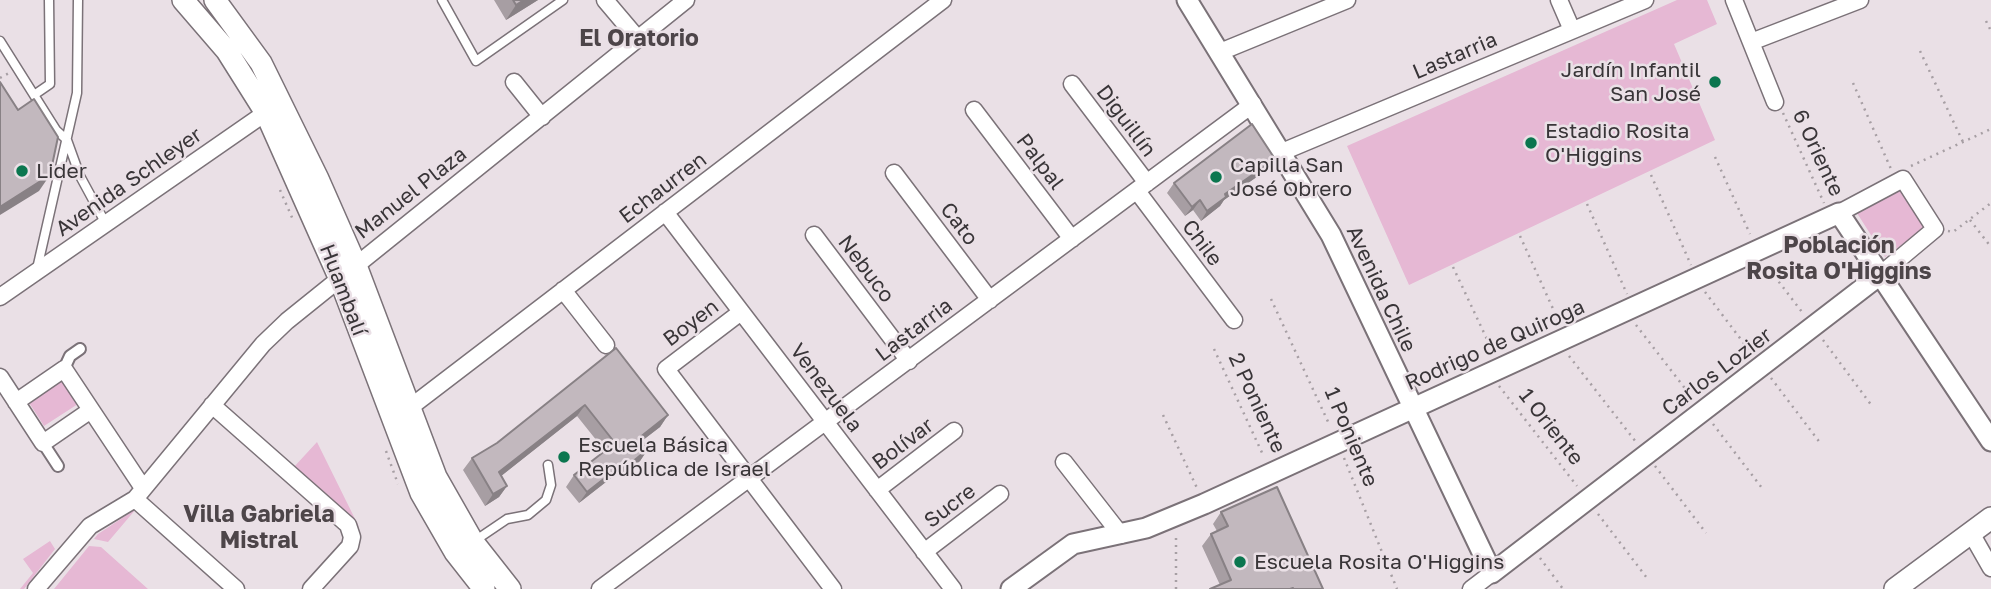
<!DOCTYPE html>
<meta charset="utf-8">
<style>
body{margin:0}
canvas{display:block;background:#eae0e6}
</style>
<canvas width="1991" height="589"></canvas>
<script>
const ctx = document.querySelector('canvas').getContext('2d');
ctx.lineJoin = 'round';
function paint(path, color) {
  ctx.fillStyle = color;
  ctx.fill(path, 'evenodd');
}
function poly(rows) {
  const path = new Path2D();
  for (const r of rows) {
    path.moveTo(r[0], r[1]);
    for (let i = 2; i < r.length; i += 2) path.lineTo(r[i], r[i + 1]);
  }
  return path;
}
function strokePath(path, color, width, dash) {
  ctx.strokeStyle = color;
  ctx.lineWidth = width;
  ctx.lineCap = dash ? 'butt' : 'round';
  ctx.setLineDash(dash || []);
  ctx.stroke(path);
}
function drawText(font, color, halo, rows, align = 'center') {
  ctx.font = font + ' "Golos Text",sans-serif';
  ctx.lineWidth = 5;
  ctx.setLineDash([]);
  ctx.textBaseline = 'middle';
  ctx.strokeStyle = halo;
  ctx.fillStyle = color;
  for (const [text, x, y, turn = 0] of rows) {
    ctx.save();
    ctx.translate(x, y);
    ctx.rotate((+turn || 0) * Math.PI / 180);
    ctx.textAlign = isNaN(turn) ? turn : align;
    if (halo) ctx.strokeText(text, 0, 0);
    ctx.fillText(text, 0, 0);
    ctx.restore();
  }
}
paint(poly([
 [1677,0,1707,0,1717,24,1674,44,1715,140,1409,285,1347,146],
 [1900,187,1926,227,1885,257,1855,210],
 [65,377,81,402,44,426,28,401],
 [317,442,359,527,293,468],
 [136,509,108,542,94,539,98,534],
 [50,541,55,549,24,589,20,589,33,573,23,559],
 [89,546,101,547,148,589,54,589]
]), '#e6b8d4');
const service = poly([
 [442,0,476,61,563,0],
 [0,41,56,130,67,140,80,176,106,224],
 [34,95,50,84,49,0],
 [37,269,77,93,78,0],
 [473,542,507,519,528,515,546,500,551,485,548,465]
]);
const pedestrian = poly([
 [64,369,70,356,80,349],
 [43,443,58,466]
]);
const minor = poly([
 [605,0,638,39],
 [1559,0,1572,30],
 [1734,0,1775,102],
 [1751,42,1860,0],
 [1220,52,1347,0],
 [514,82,542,117],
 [1072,84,1147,183],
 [974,110,1072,239],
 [1282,152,1645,0],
 [894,173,990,300],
 [1137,191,1234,320],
 [665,212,953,589],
 [1839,213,1903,179,1935,229,1880,275],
 [814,235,909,361],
 [563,290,606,345],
 [0,297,274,107],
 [741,312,666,369,833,589],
 [0,377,43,443,91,410],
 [16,402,64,369,143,488],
 [212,405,348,525,352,537,350,546,311,589],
 [408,409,943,0],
 [1064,462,1121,535],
 [877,490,954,431],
 [135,499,236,589],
 [1971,533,1991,568],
 [924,552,1000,494],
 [36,589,90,526,135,499,263,344,287,321,686,0],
 [600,589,1253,104],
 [1471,589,1492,573]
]);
const tertiary = poly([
 [1187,0,1331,235,1492,573,1880,275],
 [1011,589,1073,544,1146,528,1204,504,1839,213,1991,441]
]);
const secondary = poly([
 [183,0,227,51,266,113,339,277,421,493,455,552,484,589],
 [215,0,261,63,318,179,355,263,436,477,473,542,510,589],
 [1895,589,1991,518]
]);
strokePath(service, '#7b7278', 11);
strokePath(pedestrian, '#7b7278', 14);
strokePath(minor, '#7b7278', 19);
strokePath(tertiary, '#7b7278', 23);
strokePath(secondary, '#7b7278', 24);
strokePath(poly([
 [1986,21,1991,31],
 [1920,51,1963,142],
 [0,78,9,73],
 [1853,83,1891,169],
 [1783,113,1824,203],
 [1715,157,1750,234],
 [1911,166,1991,129],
 [1651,175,1691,265],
 [280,190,294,222],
 [1587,204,1627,294],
 [1970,220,1991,247],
 [1948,231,1953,232,1991,203],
 [1520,236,1559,322],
 [1766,265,1802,312],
 [1453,267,1493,352],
 [1705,292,1752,354],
 [1271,299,1330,426],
 [1636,325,1694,400],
 [1823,340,1872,406],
 [1214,349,1264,457],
 [1569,356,1636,442],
 [1771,378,1821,444],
 [1499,386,1577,486],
 [1163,415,1197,488],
 [1713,424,1762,488],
 [386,451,398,484],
 [1344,458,1397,589],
 [1655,466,1706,533],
 [1598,514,1647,578],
 [1540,558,1563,589],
 [1176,589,1176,534]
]), '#a79fa4', 2.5, [2, 5]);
strokePath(service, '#fff', 8);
strokePath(pedestrian, '#fff', 10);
strokePath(minor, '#fff', 16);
strokePath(tertiary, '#fff', 19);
strokePath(secondary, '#fff', 21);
paint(poly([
 [494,0,538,0,506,20],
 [1275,159,1268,169,1224,200,1220,206,1201,221,1193,210,1185,216,1167,193,1174,183],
 [616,348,668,415,660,427,642,441,648,449,640,461,623,475,620,471,579,503,566,487,574,475,605,451,577,416,501,476,507,486,499,497,485,506,463,470,472,458,497,443],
 [1221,512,1323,589,1210,589,1220,585,1202,546,1211,534,1217,531,1213,524]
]), '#a79ea3');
paint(poly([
 [524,0,538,0,506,20,516,5],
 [1275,159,1268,169,1224,200,1220,206,1201,221,1207,211,1225,194],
 [50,175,39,191,0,215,0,207],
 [1200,200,1193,210,1185,216,1192,207],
 [585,405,577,416,491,484,499,472],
 [668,415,660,427,631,449,639,438],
 [648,449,640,461,623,475,631,463],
 [628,460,620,471,579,503,587,492],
 [507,486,499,497,485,506,493,494]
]), '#888185');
const building = poly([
 [513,0,524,0,516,5,513,0],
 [0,82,18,110,34,99,58,137,50,175,0,207,0,82],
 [1252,124,1275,159,1225,194,1226,197,1207,211,1200,200,1192,207,1174,183,1252,124],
 [616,348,668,415,639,438,648,449,631,463,628,460,587,492,574,475,615,443,585,405,499,472,507,486,493,494,472,458,497,443,616,348],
 [1277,487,1323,589,1293,589,1293,588,1290,589,1210,589,1231,580,1211,534,1228,526,1221,512,1277,487]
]);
paint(building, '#c2b8be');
strokePath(building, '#888185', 2);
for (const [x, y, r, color] of [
 [1715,82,7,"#0b764f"],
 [1531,143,7,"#0b764f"],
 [22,171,7,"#0b764f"],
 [1216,177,7,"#0b764f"],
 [564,457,7,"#0b764f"],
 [1240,562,7,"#0b764f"]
]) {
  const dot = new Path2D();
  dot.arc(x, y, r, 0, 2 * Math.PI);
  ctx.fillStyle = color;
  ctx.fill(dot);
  strokePath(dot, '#eae0e6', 2.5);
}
drawText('21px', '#393538', '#eae0e6', [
 ["Lastarria",1455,56,-23],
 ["Diguillín",1126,121,53],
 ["6 Oriente",1818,153,65],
 ["Palpal",1040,162,53],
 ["Avenida Schleyer",129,182,-35],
 ["Echaurren",663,188,-37],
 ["Manuel Plaza",411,193,-38],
 ["Cato",959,224,53],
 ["Chile",1202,243,53],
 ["Nebuco",866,269,53],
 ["Avenida Chile",1381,289,65],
 ["Huambalí",343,290,69],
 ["Boyen",691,323,-37],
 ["Lastarria",914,330,-37],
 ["Rodrigo de Quiroga",1495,345,-24],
 ["Carlos Lozier",1717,372,-37],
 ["Venezuela",826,388,53],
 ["2 Poniente",1257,403,65],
 ["1 Oriente",1551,427,52],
 ["1 Poniente",1351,437,67],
 ["Bolívar",903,444,-37],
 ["Sucre",950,506,-37]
]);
drawText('21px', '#393538', '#eae0e6', [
 ["Jardín Infantil",1701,70,"right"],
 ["San José",1701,94,"right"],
 ["Estadio Rosita",1545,131],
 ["O'Higgins",1545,155],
 ["Capilla San",1230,165],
 ["José Obrero",1230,189],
 ["Lider",36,171],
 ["Escuela Básica",578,445],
 ["República de Israel",578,469],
 ["Escuela Rosita O'Higgins",1254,562]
], 'left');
drawText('bold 23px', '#4d4549', '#eae0e6', [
 ["El Oratorio",639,39],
 ["Población",1839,246],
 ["Rosita O'Higgins",1839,272],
 ["Villa Gabriela",259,515],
 ["Mistral",259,541]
]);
</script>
